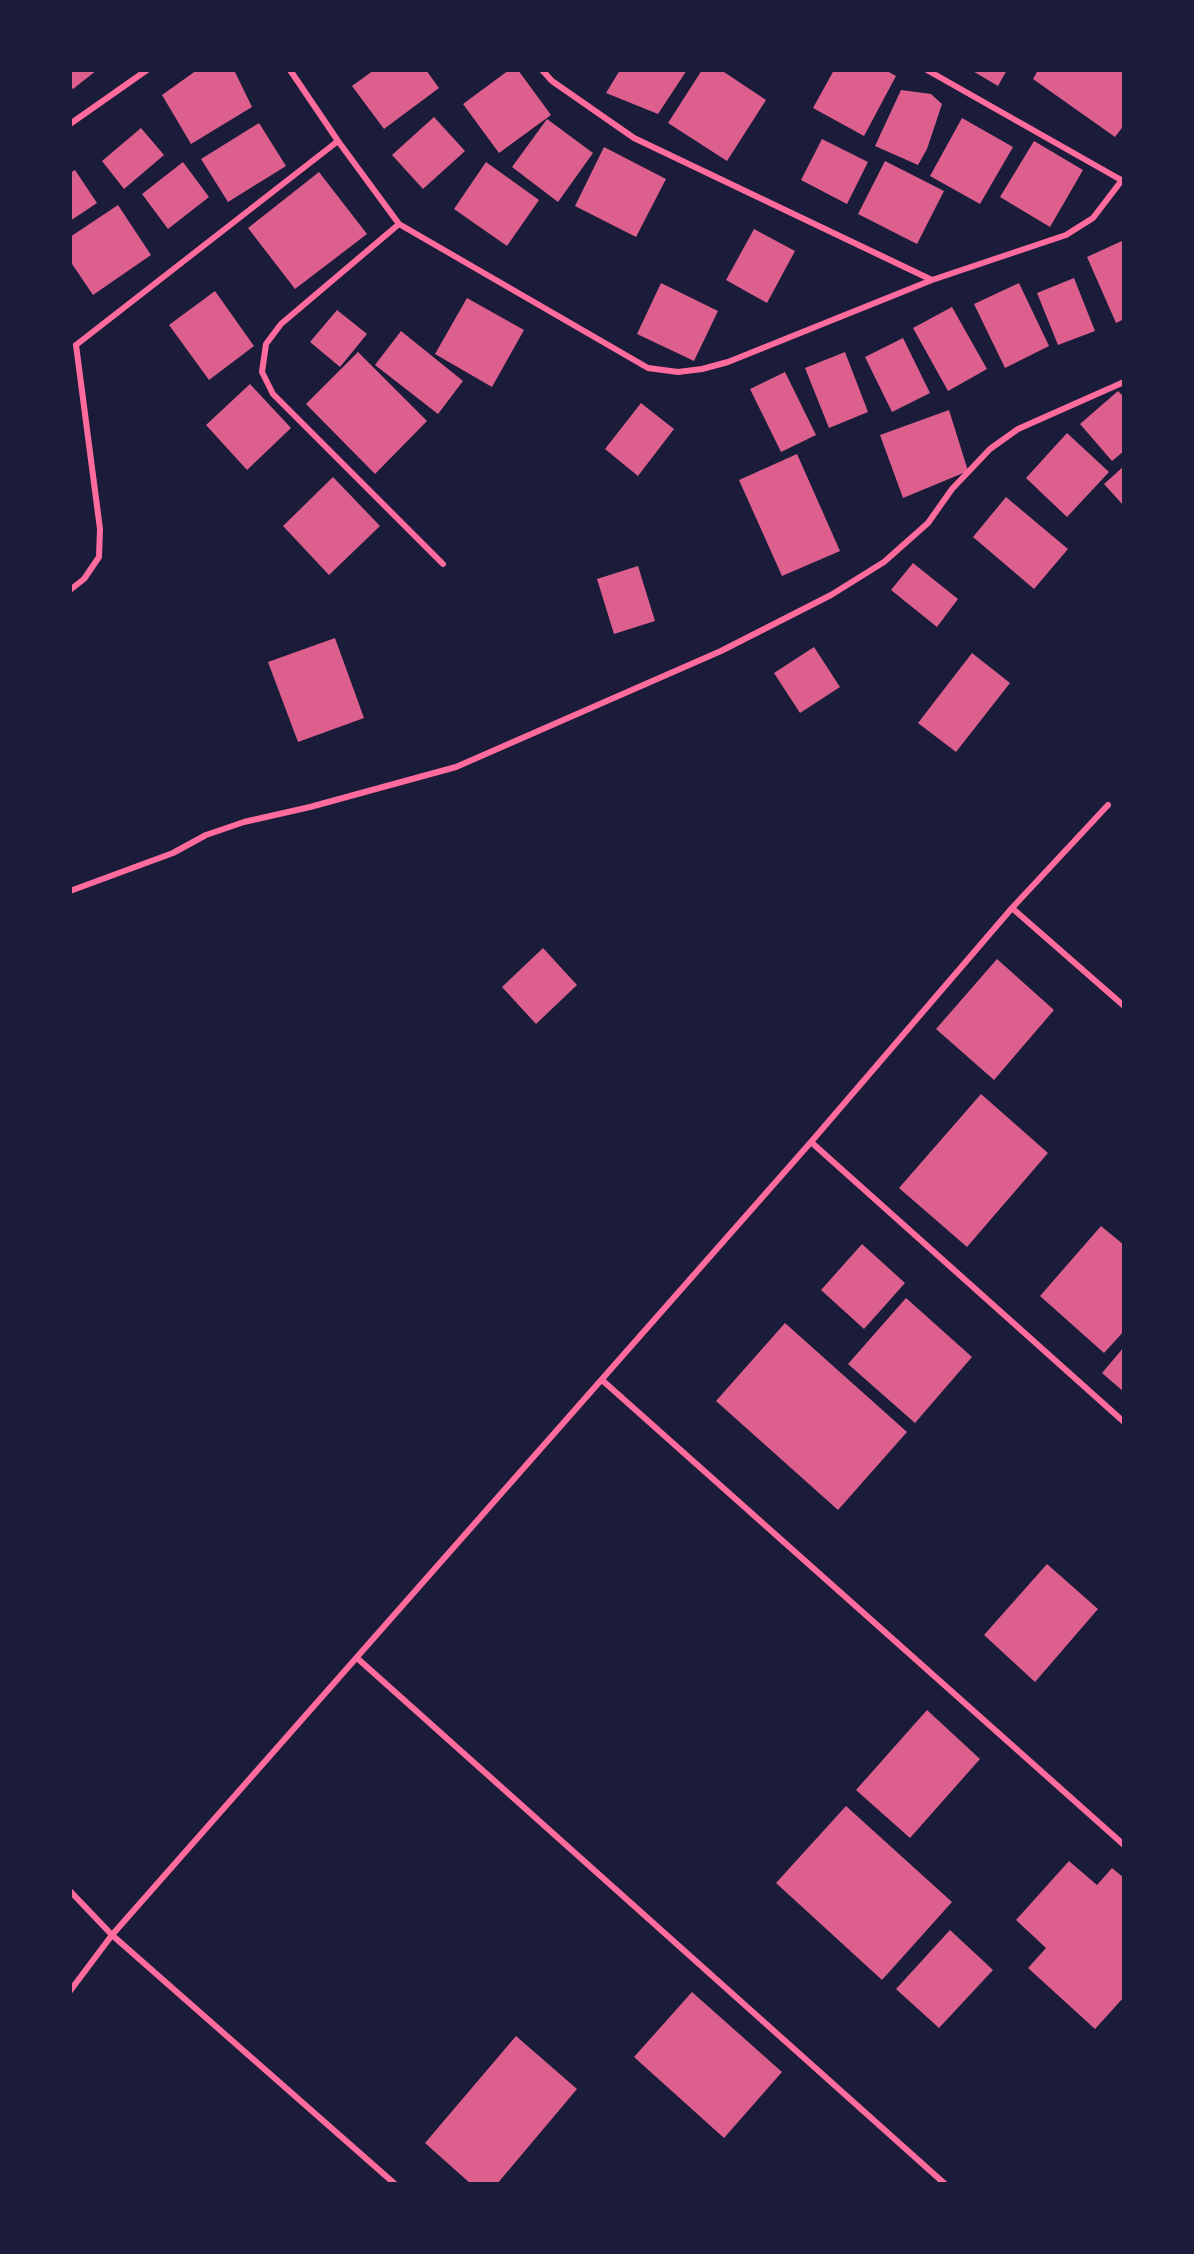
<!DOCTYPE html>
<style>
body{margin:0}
#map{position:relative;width:1194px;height:2254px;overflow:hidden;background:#1b1b3a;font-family:"Crimson Pro",serif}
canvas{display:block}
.frame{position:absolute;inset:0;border:72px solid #1b1b3a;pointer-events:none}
</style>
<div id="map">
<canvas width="1194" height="2254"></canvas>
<div class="frame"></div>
</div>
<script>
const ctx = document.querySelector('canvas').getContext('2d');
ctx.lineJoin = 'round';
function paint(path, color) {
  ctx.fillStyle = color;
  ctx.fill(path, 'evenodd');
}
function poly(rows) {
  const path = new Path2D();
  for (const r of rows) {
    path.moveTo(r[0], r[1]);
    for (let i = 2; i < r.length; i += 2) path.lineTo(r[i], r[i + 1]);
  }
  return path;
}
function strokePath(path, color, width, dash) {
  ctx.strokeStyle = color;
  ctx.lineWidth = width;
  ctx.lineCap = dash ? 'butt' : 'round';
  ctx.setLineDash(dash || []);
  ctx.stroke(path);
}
paint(poly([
 [70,70,97,70,73,89,70,86],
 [197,70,234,70,252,107,191,144,162,95],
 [374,70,426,70,439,88,384,129,352,86],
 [509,70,518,70,551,115,499,153,463,104],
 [620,70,687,70,658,114,606,93],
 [702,70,721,70,766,100,727,161,668,123],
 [834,70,885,70,896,76,864,136,813,108],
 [971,70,1007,70,998,86],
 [1038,70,1124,70,1124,125,1115,137,1033,79],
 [901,90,931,94,942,104,927,149,918,165,875,146],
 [434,117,465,151,423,189,392,155],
 [962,118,1013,147,980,204,930,176],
 [547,119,593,153,558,202,512,167],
 [259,123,286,166,228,202,201,159],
 [141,128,164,155,124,189,102,161],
 [822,139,868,162,847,204,801,180],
 [1034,141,1083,170,1050,227,1000,197],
 [604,147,666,179,636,237,575,206],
 [885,161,944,191,917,244,858,214],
 [183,162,209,197,168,229,142,194],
 [486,162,539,200,507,246,454,209],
 [75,170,97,203,70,221,70,173],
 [319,172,367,234,295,289,248,228],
 [118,205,151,255,93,295,70,261,70,237],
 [754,229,795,251,767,303,726,280],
 [1124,240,1124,319,1116,323,1087,257],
 [1074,278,1095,331,1058,345,1037,293],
 [661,283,718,311,694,361,637,334],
 [1019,283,1049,346,1005,368,974,304],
 [215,291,254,346,209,380,169,325],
 [467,298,524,330,492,387,435,354],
 [952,307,987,369,948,391,913,328],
 [337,310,367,334,340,367,310,342],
 [401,331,463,381,438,414,375,365],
 [903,338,930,393,892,412,865,357],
 [358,352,427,421,375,474,306,404],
 [845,352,868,412,829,428,805,368],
 [785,372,816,435,781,452,750,389],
 [250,384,291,428,247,470,206,425],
 [1118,391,1124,397,1124,451,1112,461,1080,424],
 [641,403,674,429,638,476,605,449],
 [949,410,968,471,903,498,880,435],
 [1067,433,1109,472,1067,517,1026,478],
 [797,454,840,551,782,576,739,480],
 [1124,466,1124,506,1104,484],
 [333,477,380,526,329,575,283,526],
 [1006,497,1068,549,1034,589,973,537],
 [913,563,958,599,937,627,891,590],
 [638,566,655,621,614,634,597,579],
 [335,638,364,718,298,742,268,662],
 [814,647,840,687,800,713,774,673],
 [972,653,1010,683,956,752,918,723],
 [543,948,577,985,536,1024,502,987],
 [997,959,1054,1010,994,1080,936,1029],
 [981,1094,1048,1153,967,1247,899,1188],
 [1101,1226,1124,1245,1124,1331,1104,1353,1040,1296],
 [862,1244,905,1283,864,1329,821,1290],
 [906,1298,972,1357,915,1423,848,1364],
 [785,1323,907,1432,838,1510,716,1401],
 [1124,1347,1124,1392,1102,1373],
 [1047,1564,1098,1609,1035,1682,984,1635],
 [927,1710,980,1759,910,1838,856,1790],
 [846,1806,952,1902,882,1980,776,1883],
 [1069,1861,1097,1885,1112,1868,1124,1878,1124,1997,1095,2029,1028,1968,1046,1948,1016,1920],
 [950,1930,993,1970,939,2028,896,1989],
 [692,1992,782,2072,724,2138,634,2057],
 [516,2036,577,2089,497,2184,471,2184,425,2143]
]), '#dd5f8e');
strokePath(poly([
 [290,70,338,141,399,224,648,368,678,372,702,369,728,362,932,280,1066,235,1093,218,1122,180],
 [542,70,552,81,634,138,932,280],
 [927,70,1123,181],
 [70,124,147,70],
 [399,224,281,324,266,344,262,372,273,394,443,564],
 [76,345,338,141],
 [70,590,84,579,99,557,100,529,76,345],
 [70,891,173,853,206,835,244,822,310,807,456,767,721,651,831,595,884,562,928,523,952,489,990,449,1018,429,1124,382],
 [1012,908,1124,1006],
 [811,1142,1124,1422],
 [602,1380,1124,1845],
 [357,1658,945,2184],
 [70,1891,112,1935,395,2184],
 [70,1991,112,1935,811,1142,1012,908,1108,805]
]), '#ff6b9d', 6);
</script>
